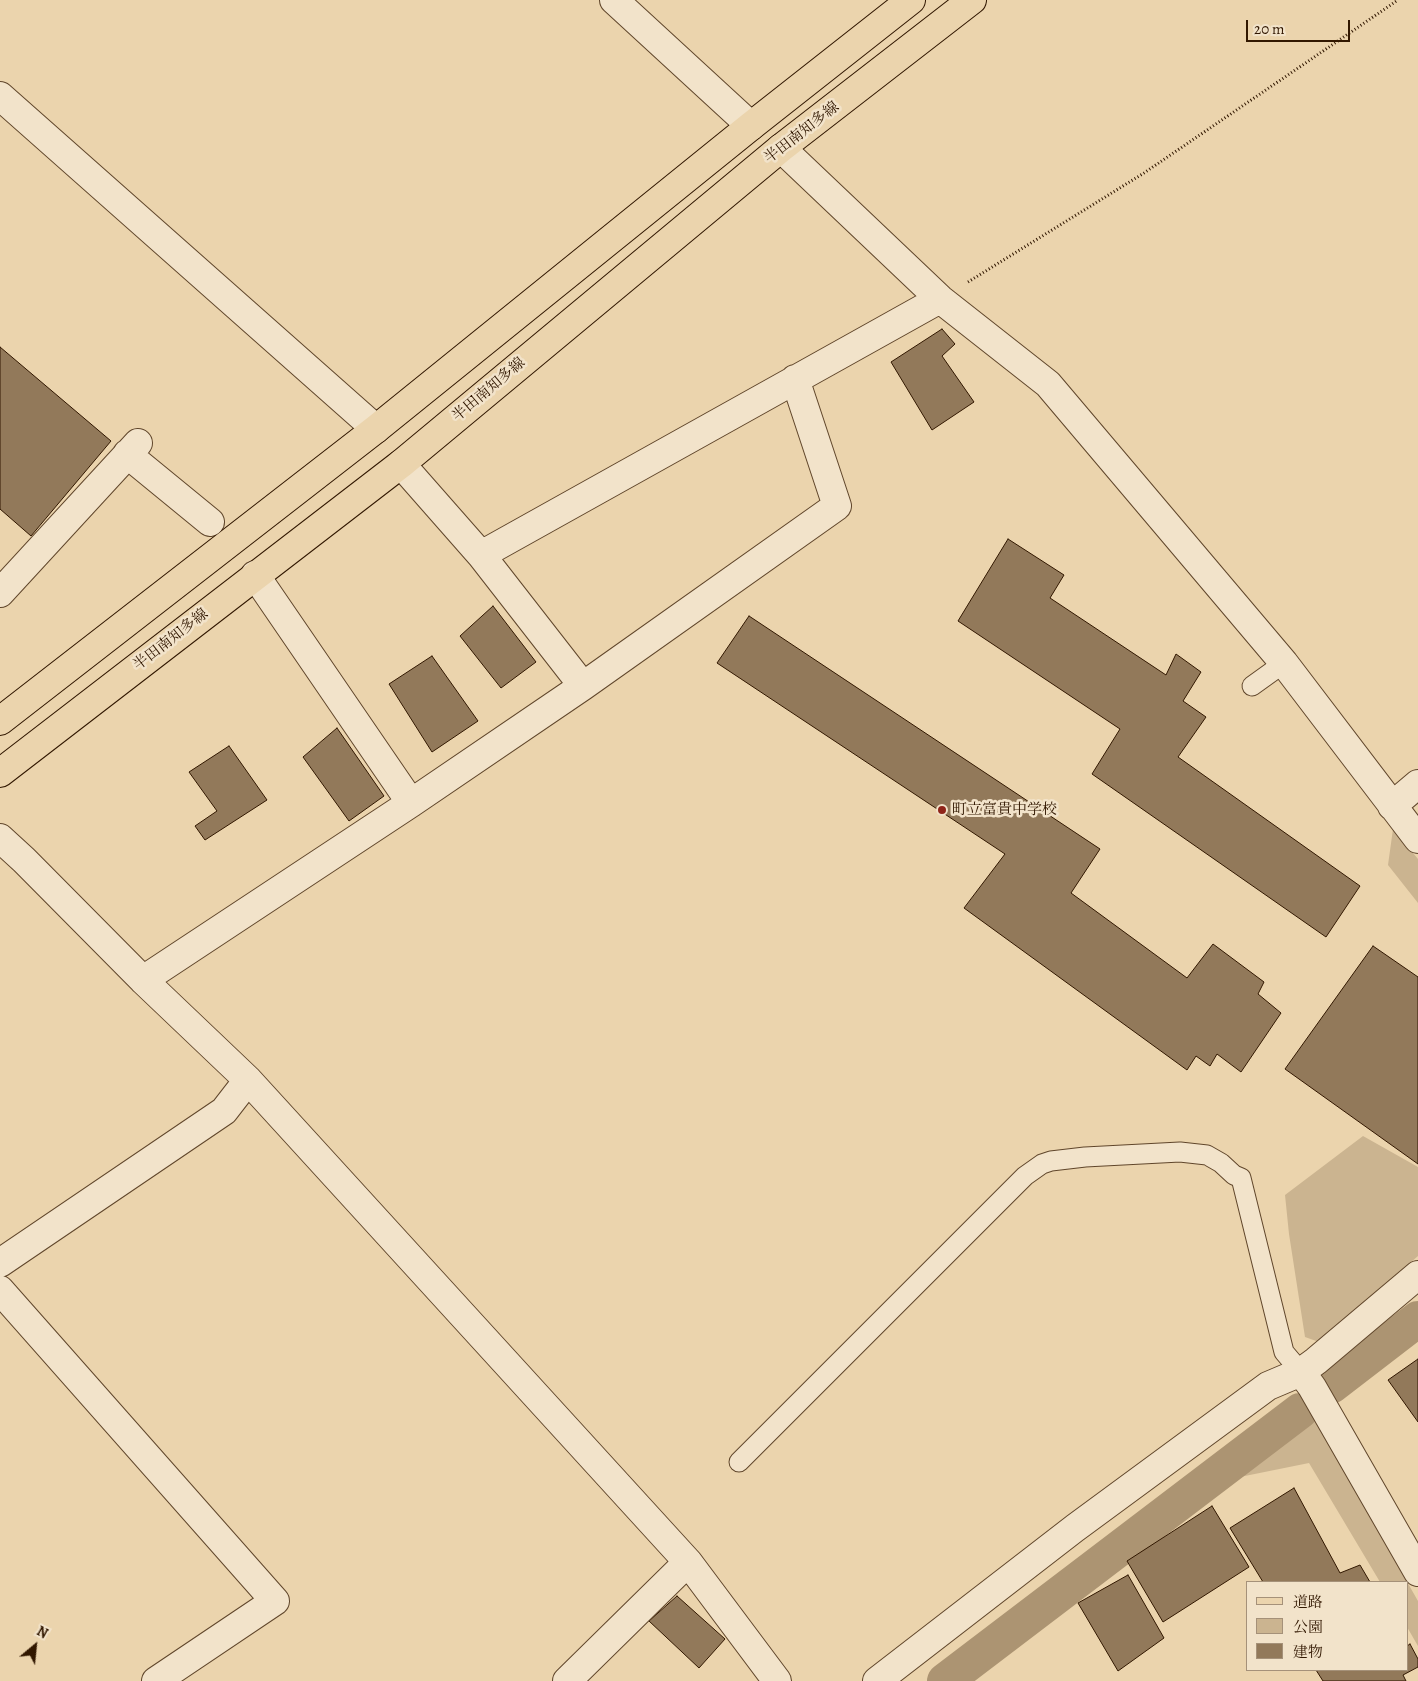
<!DOCTYPE html>
<meta charset="utf-8">
<style>
body{margin:0}
#map{position:relative;width:1418px;height:1681px;overflow:hidden;background:#ebd4ad;font-family:Alegreya,"Noto Serif JP",serif}
canvas{display:block}
.legend{position:absolute;left:1246px;top:1581px;width:162px;height:90px;box-sizing:border-box;background:#f2e3ca;border:1px solid #a59179;margin:0;padding:6px 9px;list-style:none;font-size:15px;color:#311700}
.legend li{display:flex;align-items:center;gap:10px;height:25px}
.legend b{width:25px;border:1px solid #a59179}
.north{position:absolute;left:10px;top:1621px;width:50px;height:50px;-webkit-text-stroke:4px #f2e3ca;paint-order:stroke;rotate:28deg;font-size:14px;font-weight:700;line-height:20px;text-align:center;color:#311700}
.north::after{content:'';display:block;margin:auto;width:18px;height:22px;background:#311700;clip-path:polygon(50% 0,100% 100%,50% 72%,0 100%)}
.scale{position:absolute;left:1246px;top:20px;width:104px;height:22px;box-sizing:border-box;border:2px solid #311700;border-top:0;padding-left:6px;font-size:15px;line-height:18px;white-space:nowrap;color:#311700;-webkit-text-stroke:4px #f2e3ca;paint-order:stroke}
</style>
<div id="map">
<canvas width="1418" height="1681"></canvas>
<ul class="legend">
<li><b style="height:6px;background:#ebd4ad"></b>道路</li>
<li><b style="height:14px;background:#cbb490"></b>公園</li>
<li><b style="height:14px;background:#92795a"></b>建物</li>
</ul>
<div class="north">N</div>
<div class="scale">20 m</div>
</div>
<script>
const ctx = document.querySelector('canvas').getContext('2d');
ctx.lineJoin = 'round';
function paint(path, color) {
  ctx.fillStyle = color;
  ctx.fill(path, 'evenodd');
}
function poly(rows) {
  const path = new Path2D();
  for (const r of rows) {
    path.moveTo(r[0], r[1]);
    for (let i = 2; i < r.length; i += 2) path.lineTo(r[i], r[i + 1]);
  }
  return path;
}
function strokePath(path, color, width, dash) {
  ctx.strokeStyle = color;
  ctx.lineWidth = width;
  ctx.lineCap = dash ? 'butt' : 'round';
  ctx.setLineDash(dash || []);
  ctx.stroke(path);
}
function drawText(font, color, halo, rows, align = 'center') {
  ctx.font = font + ' Alegreya,"Noto Serif JP",serif';
  ctx.lineWidth = 5;
  ctx.setLineDash([]);
  ctx.textBaseline = 'middle';
  ctx.strokeStyle = halo;
  ctx.fillStyle = color;
  for (const [text, x, y, turn = 0] of rows) {
    ctx.save();
    ctx.translate(x, y);
    ctx.rotate((+turn || 0) * Math.PI / 180);
    ctx.textAlign = isNaN(turn) ? turn : align;
    if (halo) ctx.strokeText(text, 0, 0);
    ctx.fillText(text, 0, 0);
    ctx.restore();
  }
}
paint(poly([
 [1393,829,1418,859,1418,903,1388,865],
 [1363,1136,1418,1167,1418,1256,1319,1342,1305,1337,1289,1234,1285,1195],
 [1313,1417,1418,1601,1418,1646,1407,1627,1407,1582,1380,1582,1309,1463,1230,1479]
]), '#cbb490');
strokePath(poly([
 [1331,1386,1418,1319],
 [945,1681,1300,1411]
]), '#ac9472', 36);
const building = poly([
 [942,329,955,344,942,356,974,402,932,430,891,362,942,329],
 [0,347,111,441,31,536,0,509,0,347],
 [1008,539,1064,575,1050,598,1166,675,1176,654,1201,672,1183,701,1206,717,1178,757,1360,886,1326,937,1092,774,1120,729,958,621,1008,539],
 [493,606,536,662,501,688,460,636,493,606],
 [749,616,1100,849,1071,893,1187,978,1213,944,1264,982,1258,994,1281,1013,1241,1072,1217,1054,1210,1066,1196,1056,1187,1070,964,908,1005,854,717,663,749,616],
 [432,656,478,721,432,752,389,684,432,656],
 [337,728,384,796,349,821,303,757,337,728],
 [229,746,267,800,205,840,195,826,217,811,189,772,229,746],
 [1373,946,1418,977,1418,1164,1285,1069,1373,946],
 [1418,1359,1418,1422,1388,1380,1418,1359],
 [1294,1488,1340,1573,1360,1565,1370,1582,1263,1582,1230,1528,1294,1488],
 [1212,1506,1249,1567,1163,1622,1127,1561,1212,1506],
 [1128,1575,1164,1638,1118,1671,1078,1603,1128,1575],
 [677,1596,725,1639,699,1668,649,1621,677,1596],
 [1410,1644,1418,1659,1418,1667,1403,1675,1406,1681,1323,1681,1316,1670,1407,1670,1407,1646,1410,1644]
]);
paint(building, '#92795a');
strokePath(building, '#311700', 1);
const lane = poly([
 [1252,686,1284,663],
 [739,1462,1025,1176,1042,1164,1051,1161,1085,1157,1180,1152,1207,1155,1221,1163,1234,1175,1241,1178,1284,1352,1301,1372]
]);
const street = poly([
 [614,0,751,126],
 [0,96,376,429],
 [781,148,940,299,1048,384,1284,663,1418,839],
 [127,454,210,522],
 [401,464,481,555,940,299],
 [481,555,583,686],
 [255,575,411,803],
 [0,593,138,443],
 [1392,806,1418,784],
 [0,838,24,860,143,980,248,1080,688,1562,777,1681],
 [143,980,411,803,583,686,837,506,795,379],
 [0,1263,224,1111,248,1080],
 [0,1290,275,1601,156,1681],
 [1301,1372,1312,1387,1418,1572],
 [567,1681,688,1562],
 [877,1681,1075,1528,1268,1386,1301,1372,1316,1361,1418,1275]
]);
const primary = poly([
 [0,721,376,429,751,126,911,0],
 [0,773,401,464,781,148,972,0]
]);
strokePath(lane, '#60462b', 21);
strokePath(street, '#60462b', 30);
strokePath(primary, '#311700', 30);
strokePath(poly([
 [968,282,1144,173,1398,0]
]), '#311700', 3, [1, 2.5]);
strokePath(lane, '#f2e3ca', 19);
strokePath(street, '#f2e3ca', 28);
strokePath(primary, '#ebd4ad', 28);
for (const [x, y, r, color] of [
 [942,810,5,"#8f2418"]
]) {
  const dot = new Path2D();
  dot.arc(x, y, r, 0, 2 * Math.PI);
  ctx.fillStyle = color;
  ctx.fill(dot);
  strokePath(dot, '#f2e3ca', 2);
}
drawText('15px', '#311700', '#f2e3ca', [
 ["半田南知多線",802,133,-38],
 ["半田南知多線",489,390,-40],
 ["半田南知多線",171,640,-38]
]);
drawText('15px', '#311700', '#f2e3ca', [
 ["町立富貴中学校",952,810]
], 'left');
</script>
